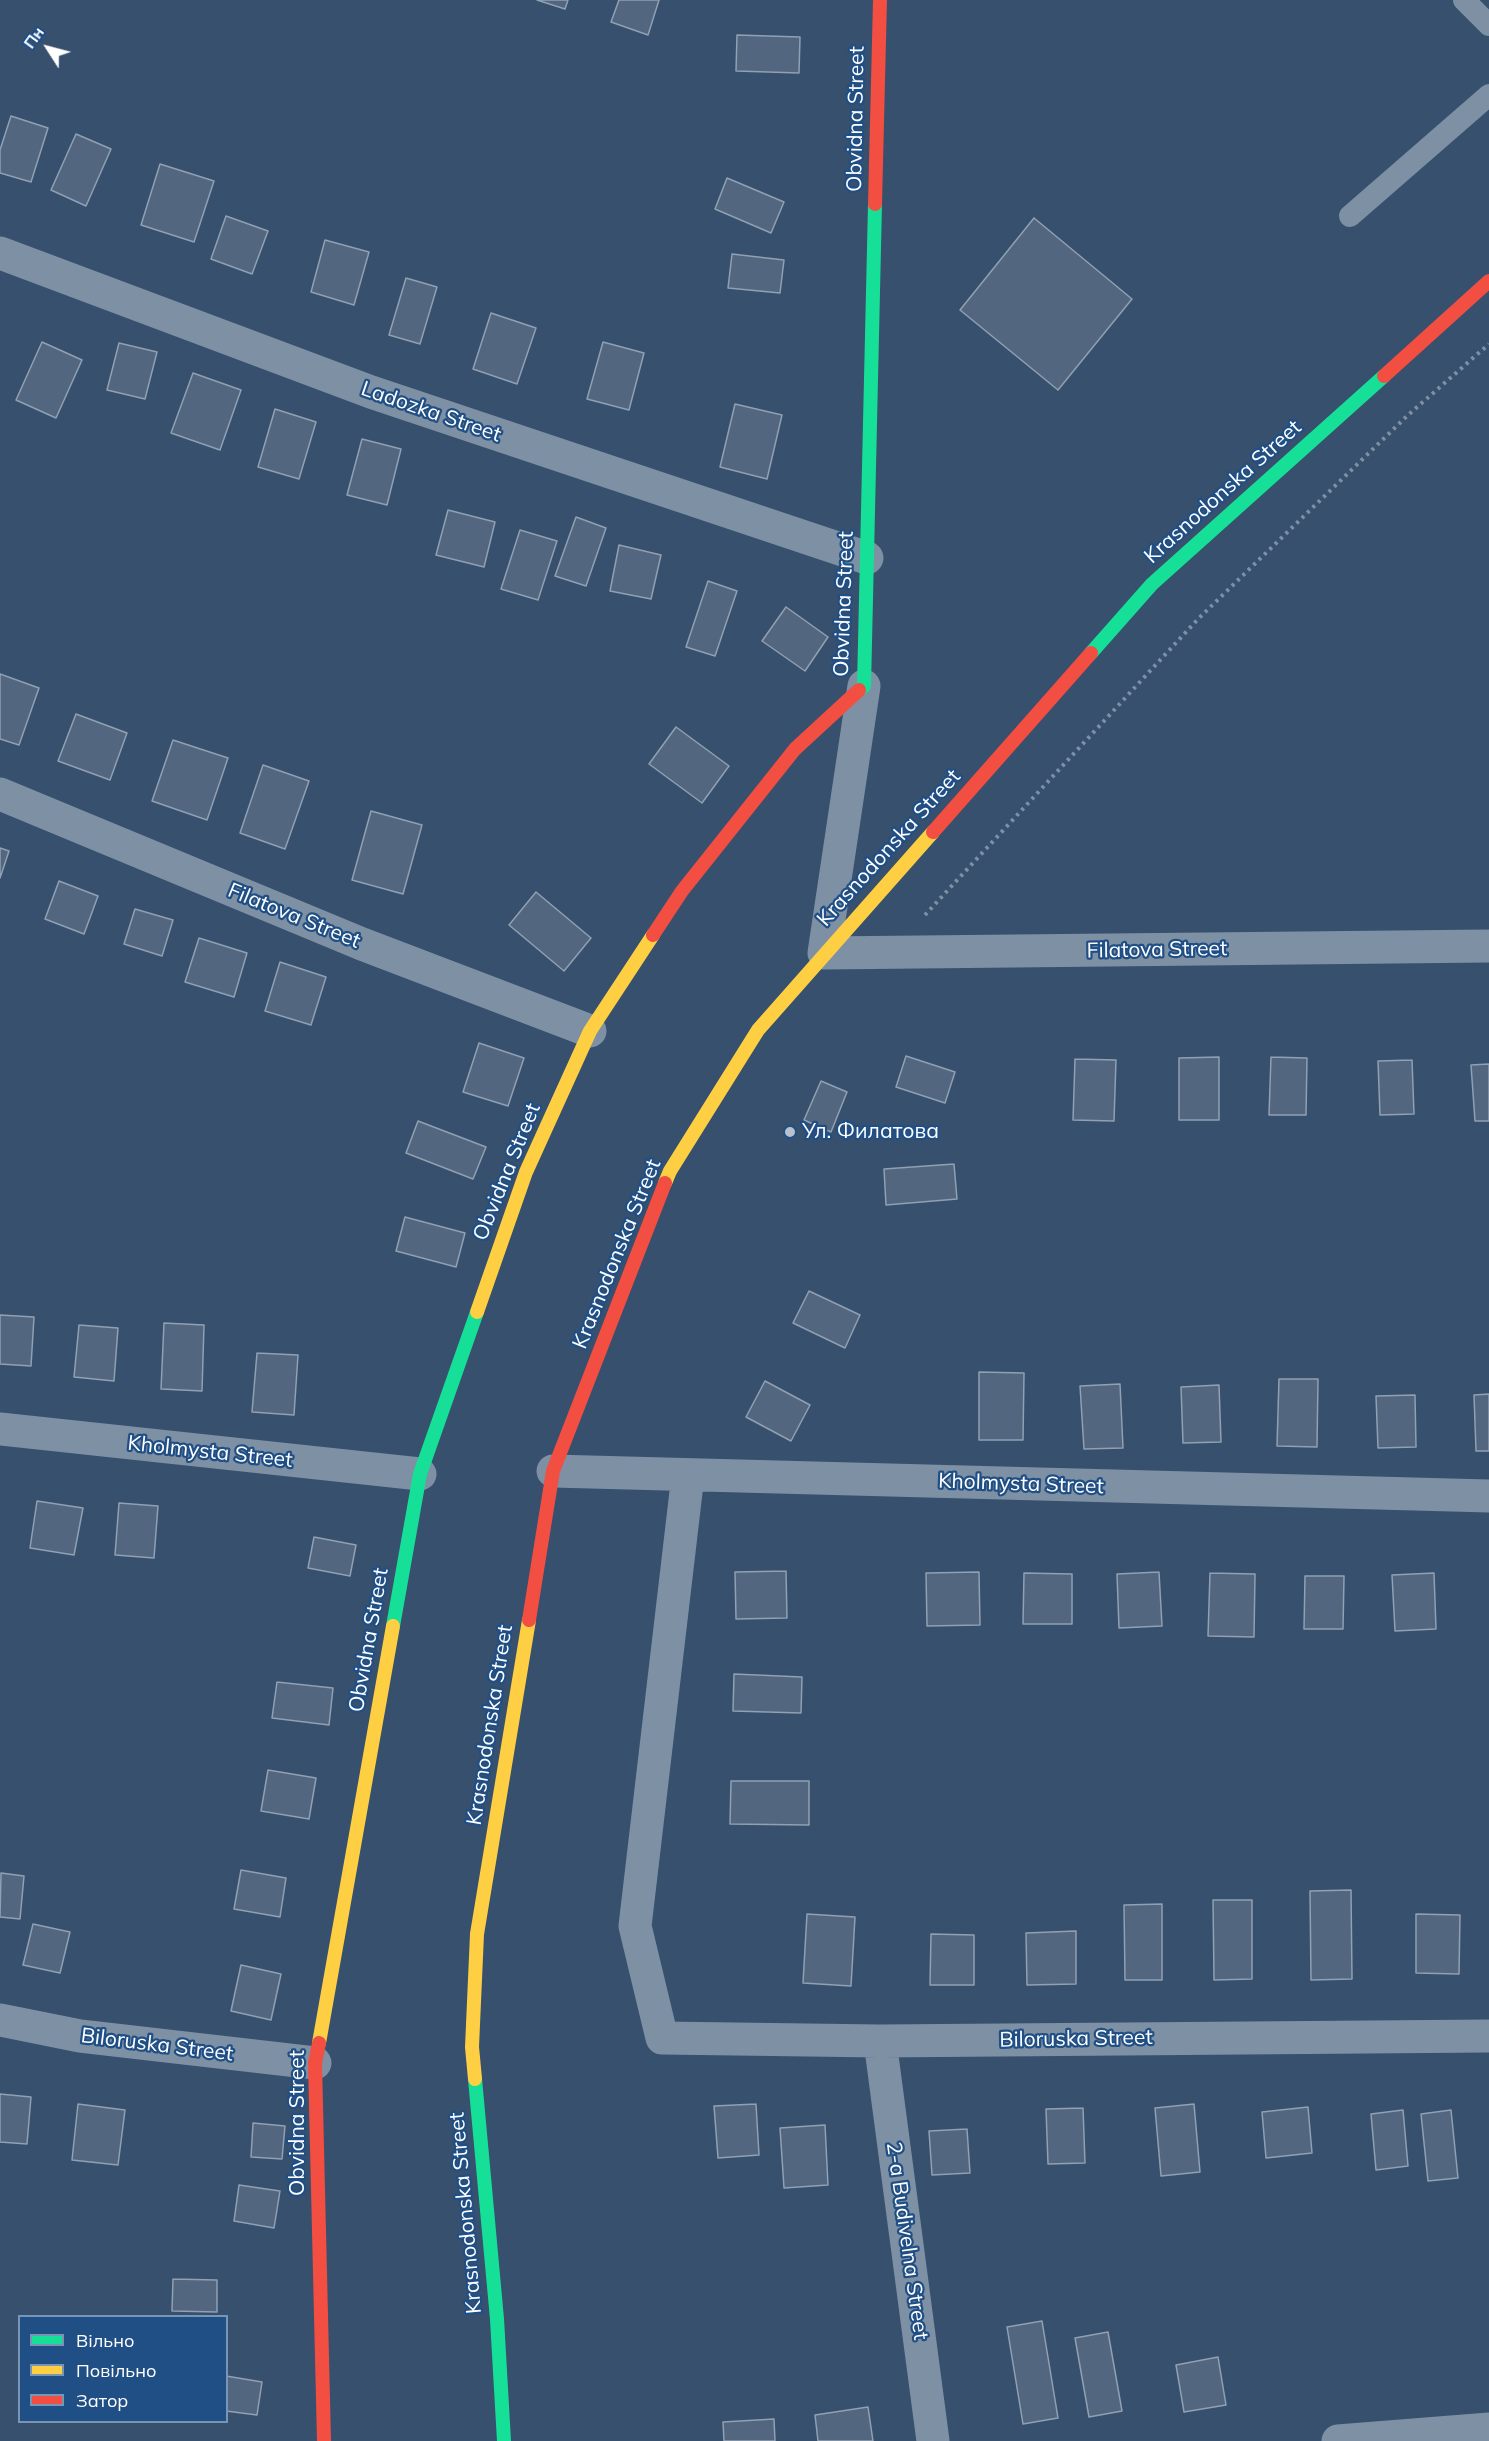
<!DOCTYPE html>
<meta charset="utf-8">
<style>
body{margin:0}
#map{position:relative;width:1489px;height:2441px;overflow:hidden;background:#37506e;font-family:Mulish,sans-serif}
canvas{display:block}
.legend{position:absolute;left:18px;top:2315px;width:210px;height:108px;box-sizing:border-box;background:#204f85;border:2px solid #7995b6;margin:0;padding:8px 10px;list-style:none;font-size:18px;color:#fff}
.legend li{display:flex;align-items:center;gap:12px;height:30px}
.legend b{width:30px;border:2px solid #7995b6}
.north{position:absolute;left:18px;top:18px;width:60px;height:60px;-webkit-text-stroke:4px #204f85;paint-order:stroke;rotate:306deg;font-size:16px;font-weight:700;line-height:24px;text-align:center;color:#fff}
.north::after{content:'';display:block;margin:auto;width:21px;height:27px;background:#fff;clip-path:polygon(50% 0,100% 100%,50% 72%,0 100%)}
</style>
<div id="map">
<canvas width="1489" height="2441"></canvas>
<ul class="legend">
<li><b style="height:8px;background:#16e098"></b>Вільно</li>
<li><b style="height:8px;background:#ffcf43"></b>Повільно</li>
<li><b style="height:8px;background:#f24e42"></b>Затор</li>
</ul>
<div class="north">Пн</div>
</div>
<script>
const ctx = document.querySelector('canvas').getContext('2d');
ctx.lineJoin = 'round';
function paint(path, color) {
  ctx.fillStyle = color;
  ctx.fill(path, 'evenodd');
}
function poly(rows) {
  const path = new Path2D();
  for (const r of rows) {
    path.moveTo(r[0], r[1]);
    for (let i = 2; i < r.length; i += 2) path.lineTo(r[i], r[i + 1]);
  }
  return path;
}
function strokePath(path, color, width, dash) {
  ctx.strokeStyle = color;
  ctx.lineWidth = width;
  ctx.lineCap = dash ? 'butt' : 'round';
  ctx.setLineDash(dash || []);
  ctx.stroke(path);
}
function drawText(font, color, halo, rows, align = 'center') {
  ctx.font = font + ' Mulish,sans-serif';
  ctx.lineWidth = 4.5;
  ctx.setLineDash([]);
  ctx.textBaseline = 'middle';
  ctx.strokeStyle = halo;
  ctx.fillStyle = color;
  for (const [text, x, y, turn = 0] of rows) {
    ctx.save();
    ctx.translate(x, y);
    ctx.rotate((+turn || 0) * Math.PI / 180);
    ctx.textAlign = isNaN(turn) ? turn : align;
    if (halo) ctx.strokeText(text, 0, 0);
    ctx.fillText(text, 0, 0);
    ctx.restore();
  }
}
const building = poly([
 [537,0,568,0,565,9,537,0],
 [619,0,659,0,648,35,611,22,619,0],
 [737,35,800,37,799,73,736,71,737,35],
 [11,116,48,128,31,182,0,173,0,150,11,116],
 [76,134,111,149,86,206,51,190,76,134],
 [160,164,214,181,194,242,141,225,160,164],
 [727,178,784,202,771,233,715,209,727,178],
 [226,216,268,231,252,274,211,259,226,216],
 [1034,218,1132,299,1058,390,960,310,1034,218],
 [325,240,369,252,354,305,311,292,325,240],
 [732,254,784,260,780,293,728,288,732,254],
 [406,278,437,287,420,344,389,335,406,278],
 [491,313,536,328,517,384,473,369,491,313],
 [42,342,82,360,56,418,16,400,42,342],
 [603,342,644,353,629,410,587,399,603,342],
 [119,343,157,352,145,399,107,390,119,343],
 [193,373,241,390,220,450,171,433,193,373],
 [735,404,782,415,767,479,720,467,735,404],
 [275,409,316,422,299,479,258,467,275,409],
 [362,439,401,449,387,505,347,495,362,439],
 [448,510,495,522,484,567,436,555,448,510],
 [576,517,606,528,586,586,555,576,576,517],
 [520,530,557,541,538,600,501,589,520,530],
 [619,545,661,555,651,599,610,591,619,545],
 [708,581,737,591,715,656,686,647,708,581],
 [786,607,828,637,805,671,762,641,786,607],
 [0,674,39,688,19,745,0,739,0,674],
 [76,714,127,733,110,780,58,761,76,714],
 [676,727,729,766,702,803,649,764,676,727],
 [173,740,228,758,207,820,152,801,173,740],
 [263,765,309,781,285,849,240,833,263,765],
 [371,811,422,825,403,894,352,880,371,811],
 [0,848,9,851,0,878,0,848],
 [59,881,98,896,84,934,45,919,59,881],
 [536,892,591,938,564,971,509,925,536,892],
 [135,909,173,920,162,956,124,944,135,909],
 [199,938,247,953,234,997,185,982,199,938],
 [280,962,326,977,311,1025,265,1011,280,962],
 [479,1043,524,1058,508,1106,463,1092,479,1043],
 [906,1056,955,1072,945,1103,896,1087,906,1056],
 [1219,1057,1219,1120,1179,1120,1179,1058,1219,1057],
 [1271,1057,1307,1058,1306,1115,1269,1115,1271,1057],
 [1075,1059,1116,1060,1114,1121,1073,1120,1075,1059],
 [1412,1060,1414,1114,1380,1115,1378,1061,1412,1060],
 [1489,1064,1489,1121,1475,1121,1471,1065,1489,1064],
 [821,1081,847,1092,831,1132,804,1120,821,1081],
 [418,1121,486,1147,473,1179,406,1153,418,1121],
 [954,1164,957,1199,886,1205,884,1169,954,1164],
 [405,1217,465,1233,456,1267,396,1251,405,1217],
 [809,1291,860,1315,845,1348,793,1323,809,1291],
 [0,1315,34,1317,31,1366,0,1364,0,1315],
 [164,1323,204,1325,202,1391,161,1389,164,1323],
 [79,1325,118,1328,114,1381,74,1377,79,1325],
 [257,1353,298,1355,294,1415,252,1412,257,1353],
 [979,1372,1024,1373,1023,1440,979,1440,979,1372],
 [1279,1379,1318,1379,1317,1447,1277,1446,1279,1379],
 [765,1381,810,1405,791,1441,746,1417,765,1381],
 [1120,1384,1123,1448,1084,1449,1080,1386,1120,1384],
 [1219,1385,1221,1442,1183,1443,1181,1387,1219,1385],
 [1489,1394,1489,1451,1476,1451,1474,1395,1489,1394],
 [1415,1395,1416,1447,1378,1448,1376,1396,1415,1395],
 [37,1501,83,1508,74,1555,30,1548,37,1501],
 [119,1503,158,1506,154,1558,115,1555,119,1503],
 [314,1537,356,1545,350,1576,308,1568,314,1537],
 [786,1571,787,1618,736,1619,735,1572,786,1571],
 [979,1572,980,1625,927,1626,926,1573,979,1572],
 [1159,1572,1162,1626,1119,1628,1117,1574,1159,1572],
 [1024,1573,1072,1574,1072,1624,1023,1624,1024,1573],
 [1210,1573,1255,1574,1254,1637,1208,1636,1210,1573],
 [1434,1573,1436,1629,1395,1631,1392,1575,1434,1573],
 [1305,1576,1344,1576,1343,1629,1304,1629,1305,1576],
 [734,1674,802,1677,801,1713,733,1711,734,1674],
 [277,1682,333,1688,329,1725,272,1718,277,1682],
 [268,1770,316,1778,309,1819,261,1811,268,1770],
 [731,1781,809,1781,809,1825,730,1824,731,1781],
 [241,1870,286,1878,280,1917,234,1909,241,1870],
 [1,1873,24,1876,20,1919,0,1917,1,1873],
 [1351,1890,1352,1979,1311,1980,1310,1891,1351,1890],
 [1213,1900,1252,1900,1252,1979,1214,1980,1213,1900],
 [1162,1904,1162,1980,1125,1980,1124,1905,1162,1904],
 [807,1914,855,1917,851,1986,803,1983,807,1914],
 [1416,1914,1460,1915,1459,1974,1416,1973,1416,1914],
 [33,1924,70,1932,60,1973,23,1965,33,1924],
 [1076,1931,1076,1984,1027,1985,1026,1933,1076,1931],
 [931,1934,974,1935,974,1985,930,1985,931,1934],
 [241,1965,281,1974,271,2020,231,2011,241,1965],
 [0,2094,31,2097,27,2144,0,2142,0,2094],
 [78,2104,125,2110,118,2165,72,2160,78,2104],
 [756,2104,759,2155,718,2158,714,2106,756,2104],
 [1194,2104,1200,2172,1161,2176,1155,2108,1194,2104],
 [1308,2107,1312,2153,1266,2158,1262,2112,1308,2107],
 [1083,2108,1085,2163,1048,2164,1046,2109,1083,2108],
 [1403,2110,1408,2166,1376,2170,1371,2114,1403,2110],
 [1451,2110,1458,2178,1428,2181,1421,2114,1451,2110],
 [253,2123,285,2126,282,2159,251,2157,253,2123],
 [825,2125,828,2185,784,2188,780,2128,825,2125],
 [967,2129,970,2173,932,2175,929,2131,967,2129],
 [239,2185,280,2191,274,2228,234,2221,239,2185],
 [173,2279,217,2280,217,2312,172,2311,173,2279],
 [1042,2321,1058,2418,1023,2424,1007,2327,1042,2321],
 [1108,2332,1122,2411,1089,2417,1075,2338,1108,2332],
 [1218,2357,1226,2405,1184,2412,1176,2365,1218,2357],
 [226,2376,262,2382,257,2415,226,2411,226,2376],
 [868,2407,873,2441,818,2441,815,2415,868,2407],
 [774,2419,775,2441,724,2441,723,2422,774,2419]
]);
paint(building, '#52677f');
strokePath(building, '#91a0b2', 1.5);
strokePath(poly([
 [925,915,1198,619,1407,416,1489,344]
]), '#7e90a4', 4, [3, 4.5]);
strokePath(poly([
 [1464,0,1489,25],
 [1350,216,1489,95]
]), '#7e90a4', 22);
strokePath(poly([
 [0,253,371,392,867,558],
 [864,686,824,953,1489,946],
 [0,794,362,944,590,1031],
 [0,1429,420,1474],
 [553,1471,1489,1496],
 [688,1475,635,1926,662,2038,880,2041,1489,2036],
 [0,2020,80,2036,315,2063],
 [880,2041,933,2441],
 [1338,2441,1489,2429]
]), '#7e90a4', 33);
strokePath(poly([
 [1091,653,1152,584,1384,376],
 [859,690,864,686,875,204],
 [393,1626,420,1474,477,1312],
 [475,2079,497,2319,504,2441]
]), '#16e098', 14);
strokePath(poly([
 [665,1183,670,1171,758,1030,933,832],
 [477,1312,526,1172,590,1031,653,935],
 [319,2043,393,1626],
 [475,2079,472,2047,477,1934,529,1620]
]), '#ffcf43', 14);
strokePath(poly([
 [875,204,880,0],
 [1384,376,1489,281],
 [933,832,1091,653],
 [653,935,682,891,795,749,859,690],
 [529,1620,553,1471,665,1183],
 [319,2043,315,2063,324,2441]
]), '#f24e42', 14);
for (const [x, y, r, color] of [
 [790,1132,6,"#b9c2cc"]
]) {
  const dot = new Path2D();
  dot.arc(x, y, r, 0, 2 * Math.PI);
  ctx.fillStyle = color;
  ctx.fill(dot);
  strokePath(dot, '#204f85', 2);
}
drawText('21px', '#fff', '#204f85', [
 ["Obvidna Street",856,119,-89],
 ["Ladozka Street",431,412,19],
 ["Krasnodonska Street",1223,492,-42],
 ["Obvidna Street",844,604,-88],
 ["Krasnodonska Street",889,848,-48],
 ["Filatova Street",294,916,22],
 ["Filatova Street",1157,950,-1],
 ["Obvidna Street",507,1172,-68],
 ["Krasnodonska Street",617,1254,-68],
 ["Kholmysta Street",210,1452,6],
 ["Kholmysta Street",1021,1484,2],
 ["Obvidna Street",369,1640,-80],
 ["Krasnodonska Street",490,1725,-81],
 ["Biloruska Street",1076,2039,-1],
 ["Biloruska Street",157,2045,7],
 ["Obvidna Street",298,2123,-90],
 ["Krasnodonska Street",466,2213,-95],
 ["2-a Budivelna Street",907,2241,82]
]);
drawText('21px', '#fff', '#204f85', [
 ["Ул. Филатова",802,1132]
], 'left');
</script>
